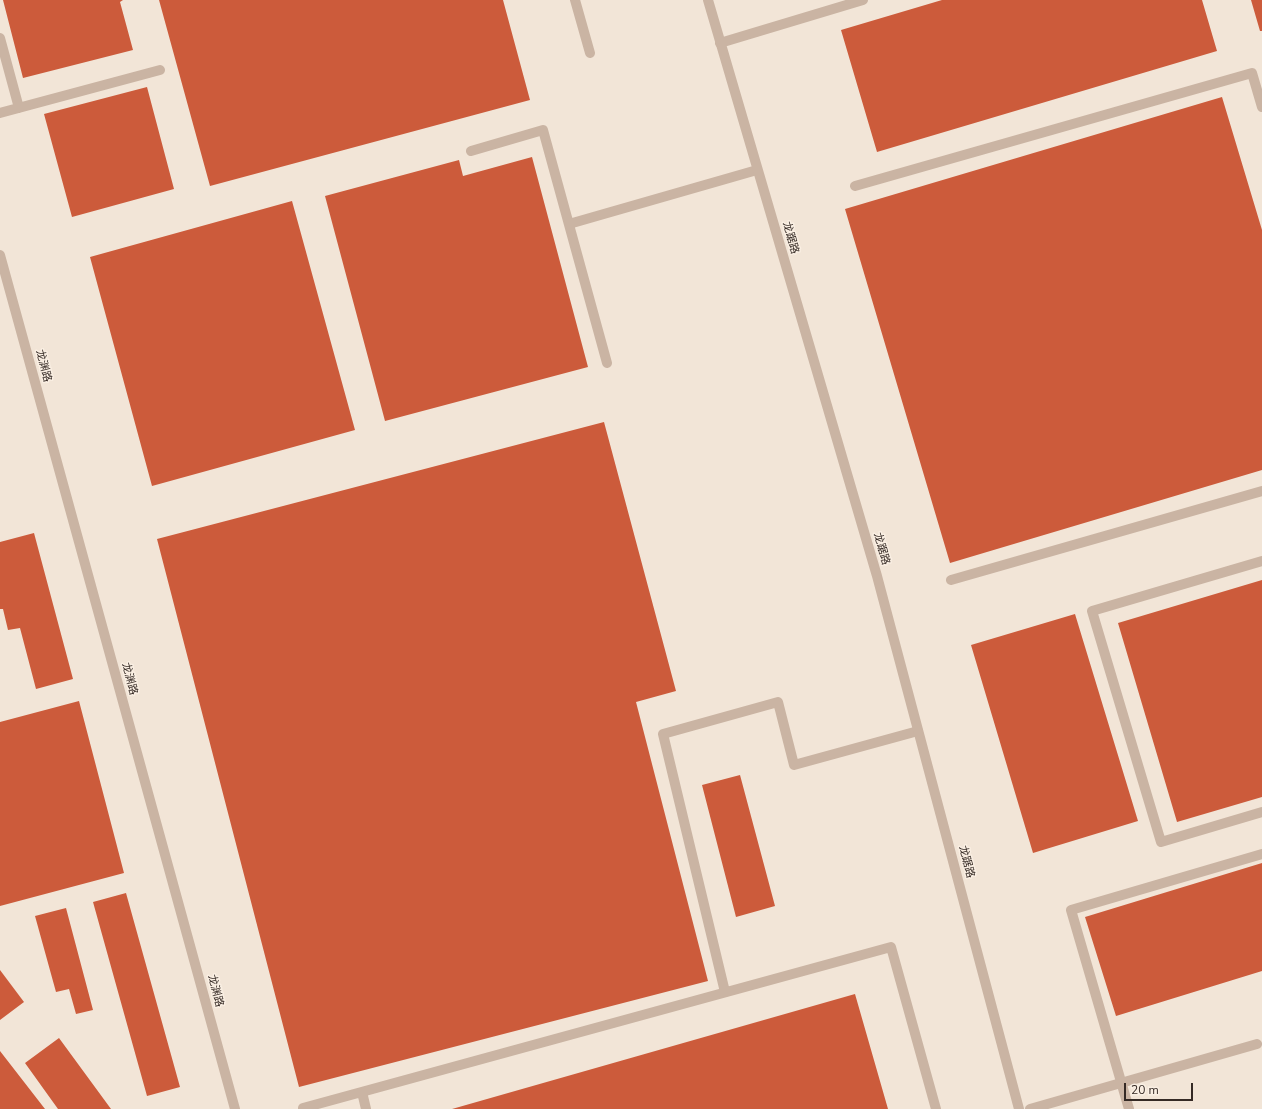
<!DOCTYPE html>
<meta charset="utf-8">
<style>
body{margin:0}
#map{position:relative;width:1262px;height:1109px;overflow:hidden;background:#f2e5d7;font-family:"Nunito Sans",sans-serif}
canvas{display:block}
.scale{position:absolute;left:1124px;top:1083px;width:69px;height:18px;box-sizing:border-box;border:2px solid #352a25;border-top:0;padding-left:5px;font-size:12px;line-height:14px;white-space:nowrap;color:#352a25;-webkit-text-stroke:3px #faefe3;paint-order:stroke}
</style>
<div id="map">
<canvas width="1262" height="1109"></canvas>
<div class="scale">20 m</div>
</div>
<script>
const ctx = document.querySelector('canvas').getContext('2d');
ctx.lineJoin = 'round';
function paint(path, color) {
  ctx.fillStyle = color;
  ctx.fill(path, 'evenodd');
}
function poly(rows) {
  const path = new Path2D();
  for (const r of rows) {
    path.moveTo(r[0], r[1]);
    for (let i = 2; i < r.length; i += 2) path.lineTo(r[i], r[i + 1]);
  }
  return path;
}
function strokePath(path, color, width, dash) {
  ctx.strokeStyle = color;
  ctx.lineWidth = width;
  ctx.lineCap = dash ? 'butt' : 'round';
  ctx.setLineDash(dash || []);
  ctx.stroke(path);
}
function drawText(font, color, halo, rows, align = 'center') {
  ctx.font = font + ' "Nunito Sans","Noto Sans SC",sans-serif';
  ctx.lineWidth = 3;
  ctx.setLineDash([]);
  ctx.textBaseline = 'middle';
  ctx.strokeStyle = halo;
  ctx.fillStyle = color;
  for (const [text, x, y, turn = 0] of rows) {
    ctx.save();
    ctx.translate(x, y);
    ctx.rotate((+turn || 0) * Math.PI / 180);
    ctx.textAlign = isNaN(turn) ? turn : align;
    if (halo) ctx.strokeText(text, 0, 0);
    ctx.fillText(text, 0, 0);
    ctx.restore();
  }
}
paint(poly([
 [3,0,123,0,120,2,133,50,23,78],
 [159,0,503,0,530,100,210,186],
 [942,0,1202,0,1217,51,877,152,841,30],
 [1251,0,1262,0,1262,31,1260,31],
 [147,87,174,189,72,217,44,114],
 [1222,97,1262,230,1262,470,950,563,845,209],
 [532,157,588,367,385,421,325,196,459,160,463,176],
 [292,201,355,430,152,486,90,257],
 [604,422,676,691,636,702,708,981,299,1087,157,539],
 [34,533,73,679,36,689,20,628,8,630,3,609,0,609,0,542],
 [1262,580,1262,797,1177,822,1118,623],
 [1075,614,1138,821,1033,853,971,645],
 [79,701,124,873,0,906,0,722],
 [740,775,775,906,736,917,702,785],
 [1262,863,1262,971,1116,1016,1085,917],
 [126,893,180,1087,147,1096,93,902],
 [66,908,93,1010,76,1014,69,989,56,992,35,916],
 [0,970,24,1002,0,1020],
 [855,994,888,1109,452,1109],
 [59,1038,111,1109,58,1109,25,1063],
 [0,1051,45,1109,0,1109]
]), '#cc5b3b');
strokePath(poly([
 [575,0,590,53],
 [0,38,19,108],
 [720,43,863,0],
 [0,113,160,70],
 [471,151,543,130,607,363],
 [855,186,1252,73,1262,107],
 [569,224,757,170],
 [1262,561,1092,611,1161,842,1262,812],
 [951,580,1262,491],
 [725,992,663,734,778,702,794,765,918,731],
 [362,1092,366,1109],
 [303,1108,891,947,936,1109],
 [1030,1109,1257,1044],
 [1129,1109,1071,910,1262,854]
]), '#cab4a3', 10);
strokePath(poly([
 [0,255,235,1109]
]), '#cab4a3', 10);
strokePath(poly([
 [708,0,877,576,1019,1109]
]), '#cab4a3', 10);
drawText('11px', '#352a25', '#faefe3', [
 ["龙踞路",790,238,74],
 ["龙渊路",43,366,75],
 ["龙踞路",881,549,74],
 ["龙渊路",129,679,75],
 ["龙踞路",966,862,75],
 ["龙渊路",215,991,75]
]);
</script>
